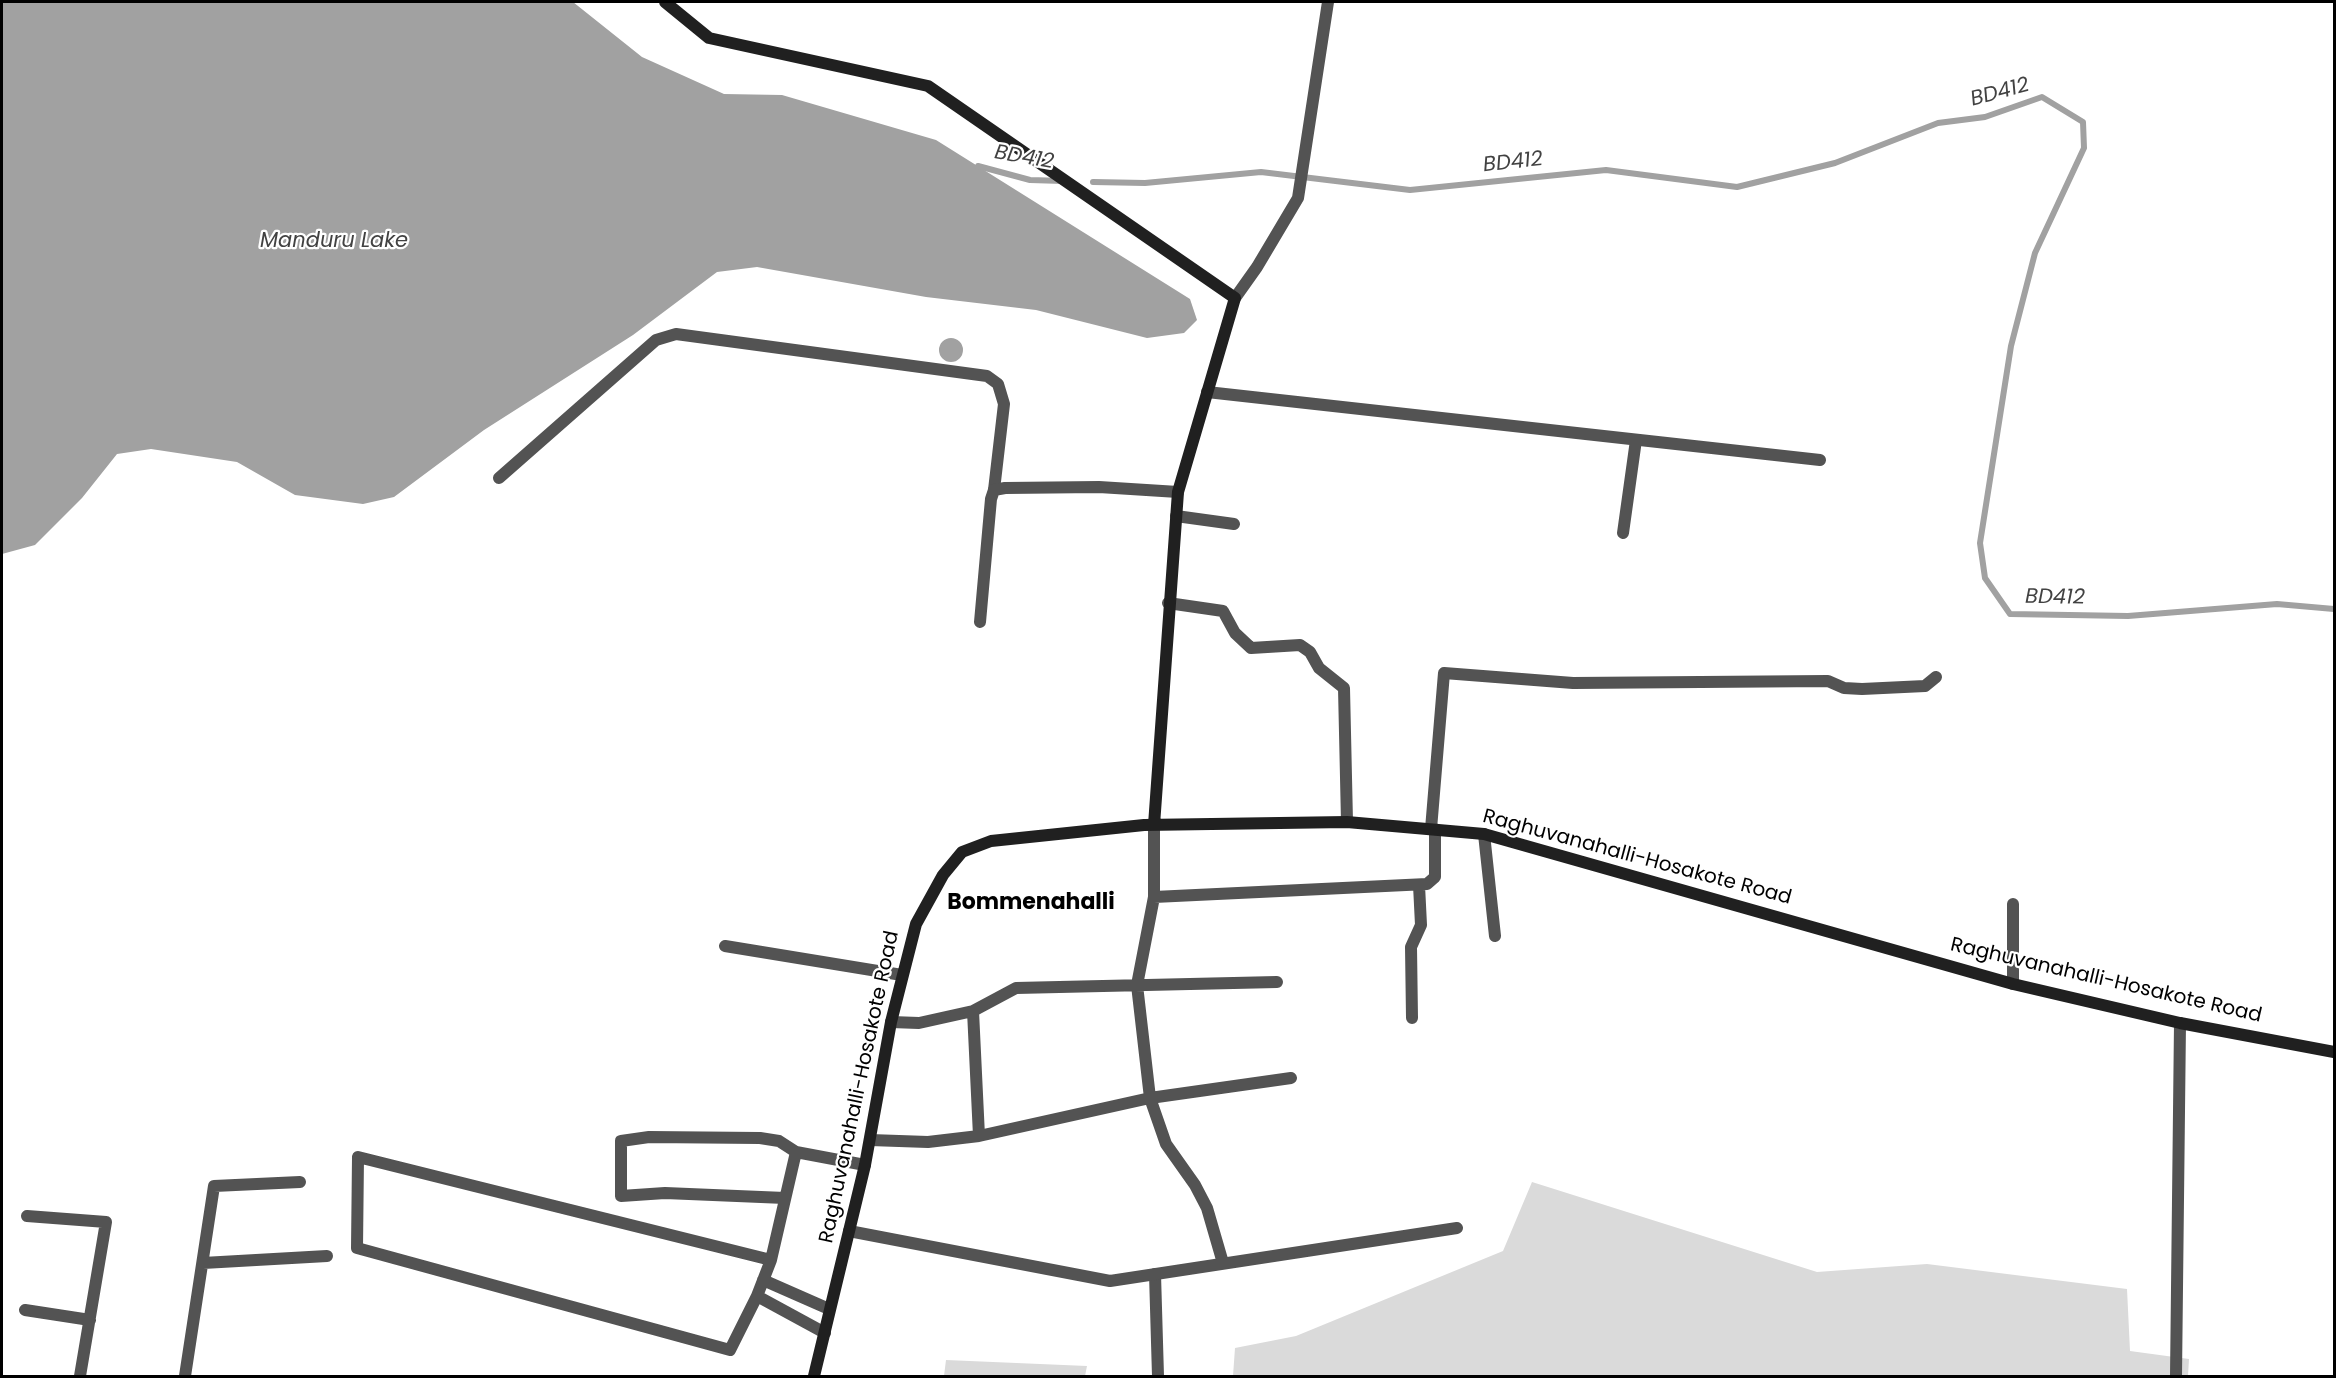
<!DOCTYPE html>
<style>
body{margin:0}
#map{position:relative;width:2336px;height:1378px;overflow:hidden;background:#fff;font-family:Poppins,sans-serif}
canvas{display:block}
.frame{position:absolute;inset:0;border:3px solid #000;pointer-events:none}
</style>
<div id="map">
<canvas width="2336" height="1378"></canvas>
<div class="frame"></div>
</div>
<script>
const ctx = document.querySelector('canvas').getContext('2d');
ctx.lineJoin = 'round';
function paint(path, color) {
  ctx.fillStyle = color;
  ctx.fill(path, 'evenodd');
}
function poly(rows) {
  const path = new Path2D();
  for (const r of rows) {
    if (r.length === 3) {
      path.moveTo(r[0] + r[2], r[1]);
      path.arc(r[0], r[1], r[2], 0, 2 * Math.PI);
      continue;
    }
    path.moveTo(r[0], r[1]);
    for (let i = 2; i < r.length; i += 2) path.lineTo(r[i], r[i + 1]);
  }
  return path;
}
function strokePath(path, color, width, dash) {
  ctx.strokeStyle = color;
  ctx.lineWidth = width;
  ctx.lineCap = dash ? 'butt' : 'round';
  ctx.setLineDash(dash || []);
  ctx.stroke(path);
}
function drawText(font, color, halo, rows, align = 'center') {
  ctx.font = font + ' Poppins,sans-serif';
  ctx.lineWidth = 4.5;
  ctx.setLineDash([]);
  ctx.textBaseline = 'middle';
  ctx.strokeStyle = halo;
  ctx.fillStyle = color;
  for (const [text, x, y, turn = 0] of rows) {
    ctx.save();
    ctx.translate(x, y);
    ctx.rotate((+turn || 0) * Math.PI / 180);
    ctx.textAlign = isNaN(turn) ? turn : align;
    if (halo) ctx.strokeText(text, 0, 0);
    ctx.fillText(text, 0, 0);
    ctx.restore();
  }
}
paint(poly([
 [1532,1182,1817,1272,1927,1264,2127,1289,2130,1351,2189,1359,2188,1376,1233,1376,1235,1348,1296,1336,1503,1251],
 [946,1360,1087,1366,1085,1376,944,1376]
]), '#dadada');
paint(poly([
 [2,2,573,2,642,57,724,94,782,95,936,140,1190,299,1197,320,1184,333,1147,338,1036,310,926,297,757,267,717,272,633,335,484,430,394,497,363,504,295,495,237,462,151,449,117,454,82,498,35,545,2,554],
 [951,350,12]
]), '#a1a1a1');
strokePath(poly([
 [978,166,1030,180,1063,181],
 [1093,182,1145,183,1261,172,1410,190,1606,170,1737,187,1835,163,1938,123,1985,117,2042,97,2083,122,2084,148,2035,253,2011,346,1980,543,1985,578,2010,614,2128,616,2277,604,2334,609]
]), '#a1a1a1', 6);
strokePath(poly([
 [499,478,656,340,676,334,987,376,998,384,1004,404,994,490],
 [785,1198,665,1193,621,1196,621,1141,649,1137,760,1138,779,1141,796,1152],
 [27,1216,106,1222,80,1376],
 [771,1260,358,1157,357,1248,730,1350,757,1296,825,1333],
 [203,1263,327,1256],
 [1155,1274,1158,1376],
 [763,1280,829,1309],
 [757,1296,771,1260,796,1152,865,1165],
 [25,1310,90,1320],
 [185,1376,214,1186,300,1182]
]), '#535353', 12);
strokePath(poly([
 [1235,298,1257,267,1298,198,1328,2],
 [1207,392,1820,460],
 [1176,516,1234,524],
 [1623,533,1636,440],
 [1168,603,1223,611,1235,633,1251,648,1300,645,1310,652,1319,668,1344,688,1347,822],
 [980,622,991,499,994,490,1005,488,1099,487,1178,492],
 [1154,825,1154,897,1137,985,1150,1098,1166,1144,1195,1185,1207,1208,1223,1263],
 [1431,829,1444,673,1573,683,1828,681,1844,688,1862,689,1925,686,1936,677],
 [1484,834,1495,936],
 [1154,897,1427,884,1435,877,1435,829],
 [2013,904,2013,984],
 [725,946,902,975],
 [973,1011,979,1136],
 [1412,1018,1411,947,1421,925,1419,885],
 [891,1022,919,1023,973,1011,1016,988,1277,982],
 [870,1140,928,1142,979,1136,1150,1098,1291,1078],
 [849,1231,1110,1281,1457,1228],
 [2176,1376,2180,1023]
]), '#535353', 12);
strokePath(poly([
 [665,2,709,38,928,86,1235,298,1178,492,1154,825],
 [814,1376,865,1165,891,1022,916,924,943,875,962,852,991,841,1144,825,1347,822,1484,834,2013,984,2180,1023,2334,1052]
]), '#202020', 12);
drawText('20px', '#000', '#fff', [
 ["Raghuvanahalli-Hosakote Road",1637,858,15],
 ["Raghuvanahalli-Hosakote Road",2106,981,13],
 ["Raghuvanahalli-Hosakote Road",860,1087,-78]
]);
drawText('italic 21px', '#424242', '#fff', [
 ["BD412",2000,93,-15],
 ["BD412",1024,158,10],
 ["BD412",1513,163,-6],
 ["Manduru Lake",334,242],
 ["BD412",2055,598,1]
]);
drawText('bold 22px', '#000', '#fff', [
 ["Bommenahalli",1031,903]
]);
</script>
